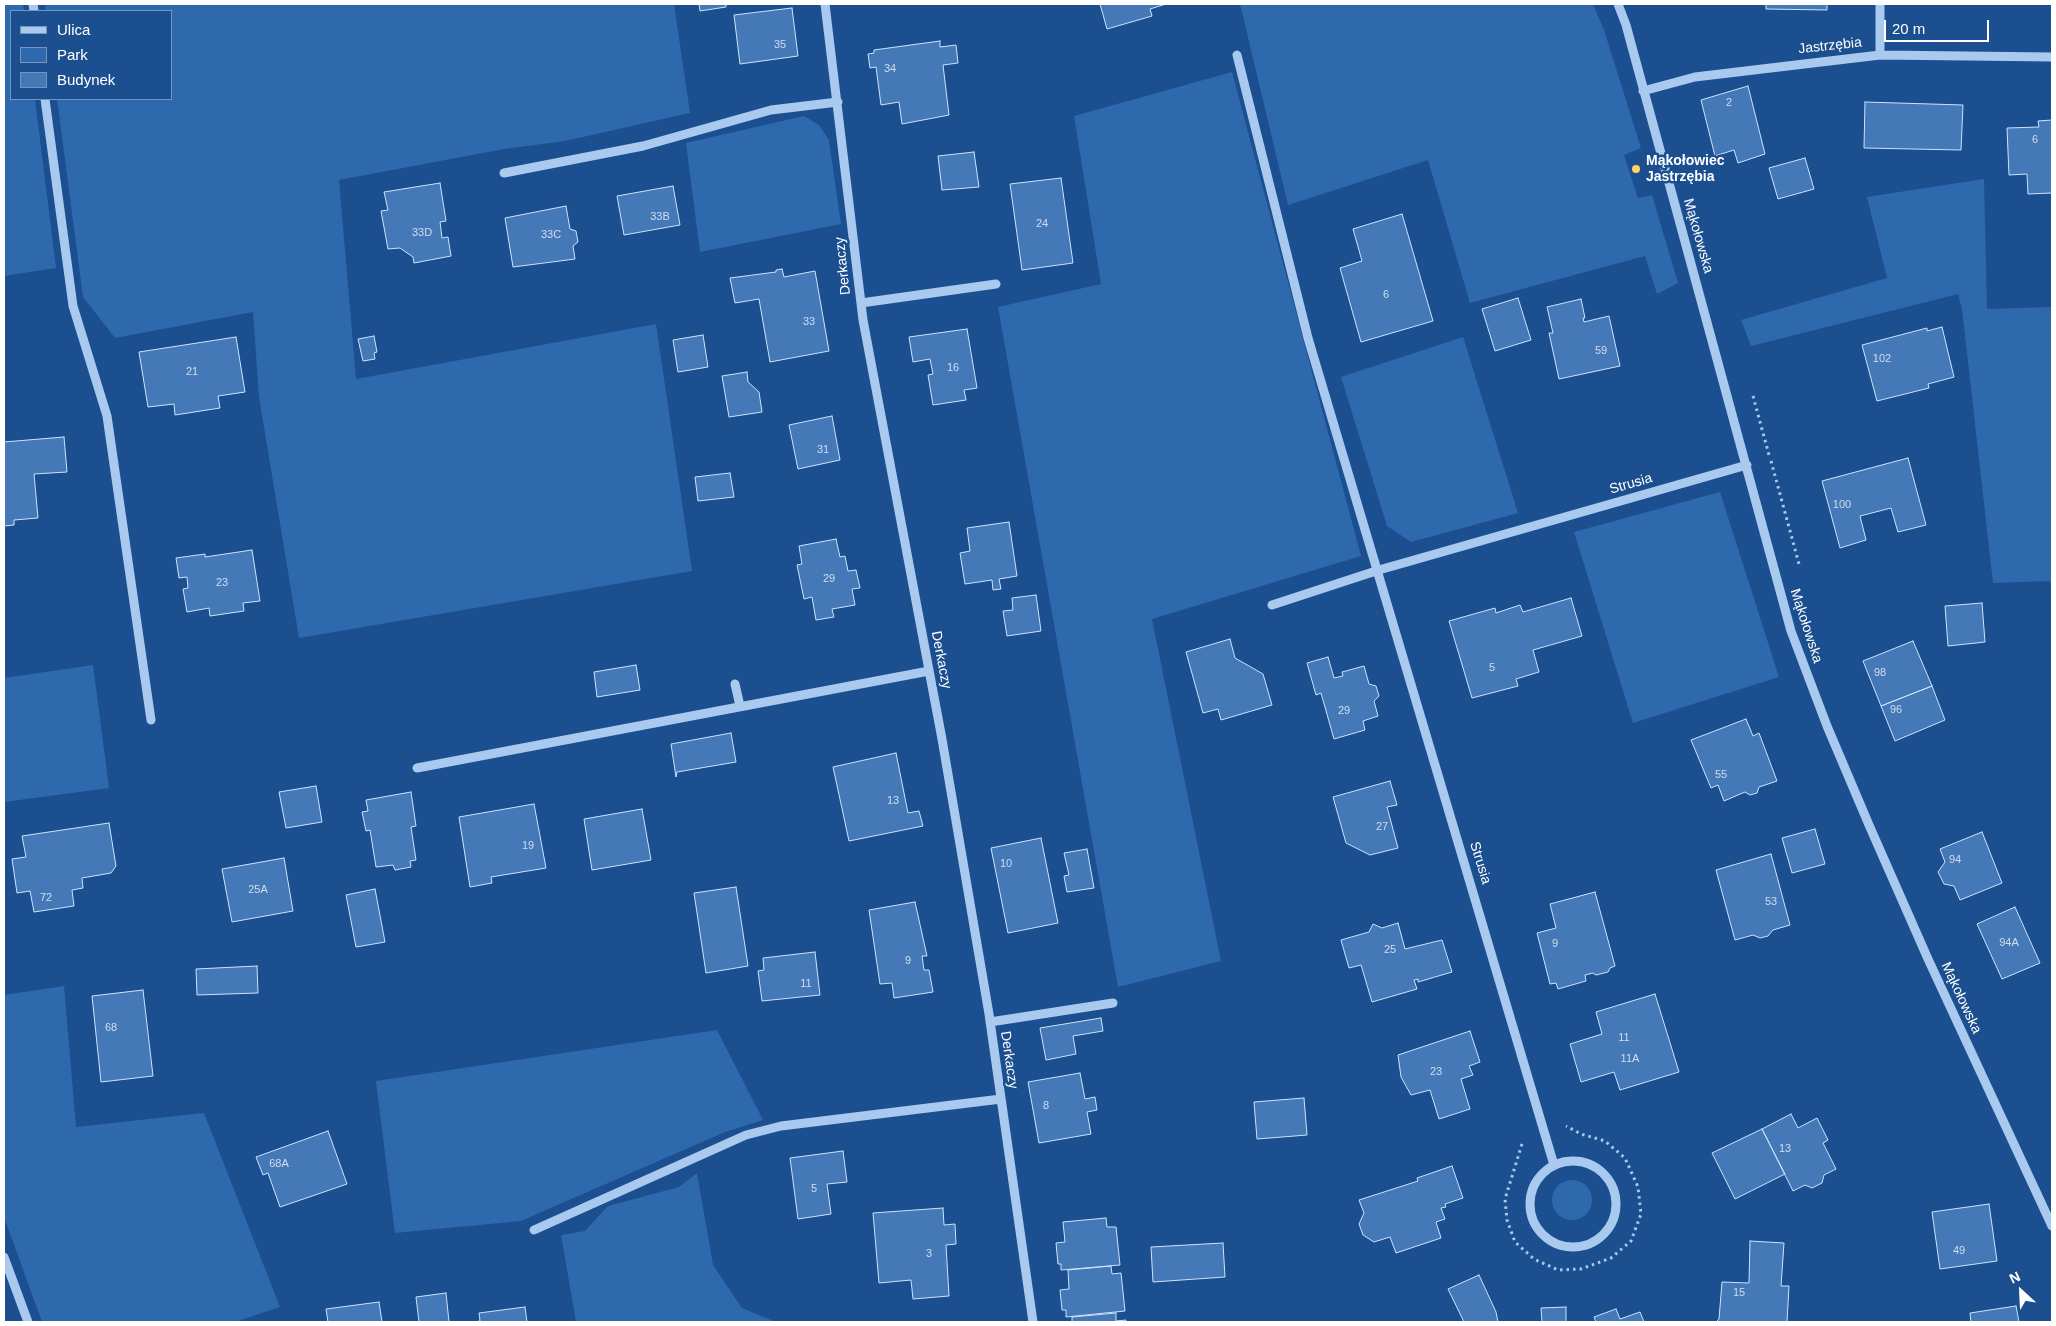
<!DOCTYPE html>
<meta charset="utf-8">
<style>
body{margin:0}
#map{position:relative;width:2056px;height:1326px;overflow:hidden;background:#1b4f8f;font-family:Arial,sans-serif}
canvas{display:block}
.frame{position:absolute;inset:0;border:5px solid #fff;pointer-events:none}
.legend{position:absolute;left:10px;top:10px;width:162px;height:90px;box-sizing:border-box;background:#1b4f8f;border:1px solid #7695bc;margin:0;padding:6px 9px;list-style:none;font-size:15px;color:#fff}
.legend li{display:flex;align-items:center;gap:10px;height:25px}
.legend b{width:25px;border:1px solid #7695bc}
.north{position:absolute;left:1996px;top:1266px;width:50px;height:50px;-webkit-text-stroke:4px #1b4f8f;paint-order:stroke;rotate:335deg;font-size:14px;font-weight:700;line-height:20px;text-align:center;color:#fff}
.north::after{content:'';display:block;margin:auto;width:18px;height:22px;background:#fff;clip-path:polygon(50% 0,100% 100%,50% 72%,0 100%)}
.scale{position:absolute;left:1884px;top:20px;width:105px;height:22px;box-sizing:border-box;border:2px solid #fff;border-top:0;padding-left:6px;font-size:15px;line-height:18px;white-space:nowrap;color:#fff;-webkit-text-stroke:4px #1b4f8f;paint-order:stroke}
</style>
<div id="map">
<canvas width="2056" height="1326"></canvas>
<div class="frame"></div>
<ul class="legend">
<li><b style="height:6px;background:#a9c9ee"></b>Ulica</li>
<li><b style="height:14px;background:#2e69ad"></b>Park</li>
<li><b style="height:14px;background:#4478b7"></b>Budynek</li>
</ul>
<div class="north">N</div>
<div class="scale">20 m</div>
</div>
<script>
const ctx = document.querySelector('canvas').getContext('2d');
ctx.lineJoin = 'round';
function paint(path, color) {
  ctx.fillStyle = color;
  ctx.fill(path, 'evenodd');
}
function poly(rows) {
  const path = new Path2D();
  for (const r of rows) {
    if (r.length === 3) {
      path.moveTo(r[0] + r[2], r[1]);
      path.arc(r[0], r[1], r[2], 0, 2 * Math.PI);
      continue;
    }
    path.moveTo(r[0], r[1]);
    for (let i = 2; i < r.length; i += 2) path.lineTo(r[i], r[i + 1]);
  }
  return path;
}
function strokePath(path, color, width, dash) {
  ctx.strokeStyle = color;
  ctx.lineWidth = width;
  ctx.lineCap = dash ? 'butt' : 'round';
  ctx.setLineDash(dash || []);
  ctx.stroke(path);
}
function drawText(font, color, halo, rows, align = 'center') {
  ctx.font = font + ' Arial,sans-serif';
  ctx.lineWidth = 5;
  ctx.setLineDash([]);
  ctx.textBaseline = 'middle';
  ctx.strokeStyle = halo;
  ctx.fillStyle = color;
  for (const [text, x, y, turn = 0] of rows) {
    ctx.save();
    ctx.translate(x, y);
    ctx.rotate((+turn || 0) * Math.PI / 180);
    ctx.textAlign = isNaN(turn) ? turn : align;
    if (halo) ctx.strokeText(text, 0, 0);
    ctx.fillText(text, 0, 0);
    ctx.restore();
  }
}
paint(poly([
 [4,4,23,4,24,11,11,11,11,99,35,99,56,268,4,276],
 [45,4,674,4,690,113,565,141,504,149,339,180,356,379,656,324,692,571,299,638,259,397,253,312,115,338,83,297,57,99,171,99,171,11,46,11],
 [1240,4,1593,4,1604,30,1641,148,1624,155,1638,198,1652,195,1678,283,1657,294,1645,256,1470,303,1428,160,1288,205],
 [1232,72,1361,556,1152,619,1221,961,1118,987,998,307,1101,284,1074,116],
 [804,116,819,125,829,140,841,224,700,252,686,143],
 [1984,179,1987,309,2052,307,2052,588,2050,581,1993,583,1962,309,1958,294,1751,346,1741,320,1887,278,1867,197],
 [1463,337,1518,513,1411,542,1387,526,1341,377],
 [1720,492,1779,677,1633,723,1574,532],
 [93,665,109,788,4,802,4,678],
 [64,986,76,1127,204,1113,280,1307,235,1322,42,1322,4,1217,4,995],
 [717,1030,763,1120,725,1132,521,1221,395,1233,376,1081],
 [697,1173,713,1265,742,1308,776,1322,576,1322,561,1235,585,1231,608,1206,679,1187],
 [1572,1200,20]
]), '#2e69ad');
const building = poly([
 [699,4,726,4,726,7,700,11,699,4],
 [1100,4,1166,4,1150,9,1152,16,1107,29,1100,4],
 [1766,4,1827,4,1827,10,1766,9,1766,4],
 [792,8,798,56,740,64,734,15,792,8],
 [940,41,940,47,956,45,958,63,943,65,949,115,902,124,899,102,881,105,876,67,870,68,868,54,874,53,874,50,940,41],
 [1748,86,1765,154,1738,163,1734,150,1715,156,1701,100,1748,86],
 [1865,102,1963,105,1961,150,1864,148,1865,102],
 [2052,120,2052,193,2028,194,2027,174,2009,175,2007,128,2039,127,2038,121,2052,120],
 [974,152,979,187,942,190,938,156,974,152],
 [1805,158,1814,189,1778,199,1769,168,1805,158],
 [1061,178,1073,263,1022,270,1010,184,1061,178],
 [440,183,446,221,440,222,442,238,448,237,451,256,414,263,413,257,400,248,388,249,381,211,388,210,384,192,440,183],
 [673,186,680,225,624,235,617,196,673,186],
 [566,206,570,229,576,231,578,242,573,246,575,259,513,267,505,218,566,206],
 [1402,214,1433,321,1361,342,1340,268,1362,261,1353,229,1402,214],
 [782,269,784,277,815,271,829,351,770,362,759,299,735,303,730,278,776,272,776,270,782,269],
 [1518,298,1531,340,1495,351,1482,309,1518,298],
 [1581,299,1585,318,1583,318,1584,322,1609,316,1620,366,1559,379,1549,333,1553,333,1547,307,1581,299],
 [1942,327,1954,377,1928,384,1929,388,1877,401,1862,345,1927,328,1927,331,1942,327],
 [967,329,977,388,964,390,966,400,933,405,928,375,933,374,930,359,913,362,909,337,967,329],
 [703,335,708,367,678,372,673,340,703,335],
 [374,336,377,352,374,353,375,359,363,361,358,339,374,336],
 [236,337,245,392,218,396,220,408,175,415,174,404,148,407,139,352,236,337],
 [747,372,748,382,759,392,762,412,729,417,722,376,747,372],
 [832,416,840,460,798,469,789,425,832,416],
 [64,437,67,472,34,474,38,518,14,520,14,525,4,526,4,442,64,437],
 [1908,458,1926,525,1898,532,1891,508,1860,516,1866,540,1840,548,1822,481,1908,458],
 [730,473,734,497,698,501,695,477,730,473],
 [1009,522,1017,576,999,579,1001,589,993,590,992,580,965,584,960,553,970,551,967,528,1009,522],
 [836,539,840,557,845,556,848,571,856,570,860,588,852,589,855,605,832,609,834,617,816,620,812,597,804,599,797,565,802,564,799,546,836,539],
 [252,550,260,601,243,603,244,611,210,616,209,608,187,612,183,589,188,588,187,577,179,578,176,558,205,554,205,557,252,550],
 [1036,595,1041,631,1007,636,1003,611,1013,610,1012,598,1036,595],
 [1571,598,1582,636,1533,650,1539,672,1516,679,1518,686,1472,698,1449,621,1495,608,1496,613,1520,605,1523,612,1571,598],
 [1982,603,1985,642,1948,646,1945,606,1982,603],
 [1230,639,1235,658,1263,674,1272,705,1221,720,1218,709,1203,713,1186,652,1230,639],
 [1913,641,1932,686,1881,706,1863,661,1913,641],
 [1328,657,1334,678,1343,676,1342,672,1364,666,1369,684,1376,686,1379,696,1374,701,1378,716,1363,721,1365,730,1334,739,1321,693,1316,695,1307,663,1328,657],
 [636,665,640,690,597,697,594,672,636,665],
 [1932,686,1945,720,1895,741,1881,706,1932,686],
 [1746,719,1753,736,1759,733,1777,781,1759,787,1757,793,1750,795,1745,792,1724,801,1718,785,1711,788,1691,740,1746,719],
 [731,733,736,762,677,772,676,777,671,744,731,733],
 [896,753,908,813,919,811,923,826,849,841,833,767,896,753],
 [1390,781,1397,805,1387,807,1398,848,1370,855,1346,843,1333,797,1390,781],
 [316,786,322,822,286,828,279,792,316,786],
 [411,792,416,826,411,827,416,860,410,861,411,867,395,870,393,865,376,867,370,830,366,831,362,812,368,811,366,800,411,792],
 [534,804,546,868,491,877,492,883,470,887,459,817,534,804],
 [642,809,651,860,592,870,584,819,642,809],
 [109,823,116,866,111,873,82,878,83,888,72,890,74,906,34,912,30,891,17,893,12,859,26,857,22,836,109,823],
 [1815,829,1825,864,1792,873,1782,838,1815,829],
 [1982,832,2002,883,1960,900,1954,886,1944,884,1938,872,1945,862,1940,849,1982,832],
 [1041,838,1058,923,1008,933,991,848,1041,838],
 [1087,849,1094,888,1067,892,1064,876,1069,875,1064,853,1087,849],
 [1771,854,1790,925,1773,930,1768,936,1760,938,1753,935,1735,940,1716,870,1771,854],
 [284,858,293,911,232,922,222,869,284,858],
 [736,887,748,966,706,973,694,893,736,887],
 [375,889,385,942,356,947,346,895,375,889],
 [1595,892,1615,966,1610,968,1608,972,1596,975,1593,973,1585,975,1586,981,1558,989,1556,983,1550,984,1537,933,1556,928,1550,904,1595,892],
 [915,902,927,956,922,956,924,970,929,970,933,992,894,998,892,983,880,984,869,910,915,902],
 [2015,907,2040,963,2002,979,1977,924,2015,907],
 [1398,923,1405,949,1442,940,1452,972,1418,982,1418,979,1414,980,1417,989,1372,1002,1361,965,1349,968,1341,940,1369,932,1373,924,1382,928,1398,923],
 [815,952,820,995,762,1001,758,971,764,970,763,958,815,952],
 [257,966,258,993,197,995,196,969,257,966],
 [143,990,153,1076,101,1082,92,996,143,990],
 [1655,994,1679,1072,1620,1090,1614,1072,1581,1082,1570,1044,1602,1034,1596,1012,1655,994],
 [1101,1018,1103,1031,1073,1036,1076,1054,1046,1060,1040,1028,1101,1018],
 [1470,1031,1480,1062,1469,1066,1473,1075,1461,1079,1470,1109,1439,1119,1430,1090,1411,1095,1401,1077,1398,1055,1470,1031],
 [1080,1073,1085,1099,1095,1097,1097,1110,1087,1112,1091,1134,1039,1143,1028,1082,1080,1073],
 [1304,1098,1307,1135,1257,1139,1254,1102,1304,1098],
 [1791,1114,1798,1128,1817,1118,1828,1140,1823,1143,1836,1169,1824,1175,1822,1183,1812,1188,1805,1185,1793,1191,1762,1129,1791,1114],
 [1762,1129,1785,1174,1735,1199,1712,1153,1762,1129],
 [328,1131,347,1184,280,1207,268,1173,263,1175,256,1157,328,1131],
 [843,1151,847,1182,827,1184,831,1214,798,1219,790,1158,843,1151],
 [1452,1166,1463,1198,1445,1204,1446,1207,1441,1208,1445,1219,1436,1222,1441,1238,1396,1253,1390,1237,1374,1242,1363,1235,1359,1224,1364,1213,1359,1200,1418,1181,1417,1178,1452,1166],
 [1989,1204,1997,1261,1940,1269,1932,1212,1989,1204],
 [943,1208,944,1225,955,1224,956,1244,946,1245,949,1296,913,1299,911,1280,879,1283,873,1213,943,1208],
 [1106,1218,1107,1227,1116,1227,1120,1265,1061,1270,1061,1264,1058,1264,1056,1243,1065,1242,1063,1222,1106,1218],
 [1750,1241,1784,1243,1781,1286,1789,1286,1787,1322,1716,1322,1719,1319,1722,1282,1749,1283,1750,1241],
 [1223,1243,1225,1277,1153,1282,1151,1247,1223,1243],
 [1111,1266,1112,1274,1121,1273,1125,1311,1066,1317,1066,1310,1062,1310,1060,1290,1069,1289,1068,1270,1111,1266],
 [1479,1275,1496,1312,1498,1322,1464,1322,1448,1289,1479,1275],
 [446,1293,449,1322,419,1322,416,1297,446,1293],
 [379,1302,382,1322,328,1322,326,1309,379,1302],
 [2016,1306,2019,1322,1971,1322,1970,1313,2016,1306],
 [525,1307,527,1322,474,1322,480,1321,479,1313,525,1307],
 [1566,1307,1566,1322,1542,1322,1541,1308,1566,1307],
 [1616,1309,1620,1319,1640,1312,1644,1322,1596,1322,1594,1317,1616,1309],
 [1116,1313,1116,1321,1126,1320,1126,1322,1072,1322,1072,1317,1116,1313]
]);
paint(building, '#4478b7');
strokePath(building, '#cfe3fa', 1);
strokePath(poly([
 [1753,396,1769,455],
 [1771,461,1799,564],
 [1522,1144,1505,1199,1507,1220,1515,1242,1534,1259,1558,1270,1581,1269,1611,1258,1631,1241,1641,1214,1638,1187,1625,1158,1605,1141,1581,1134,1566,1126]
]), '#a9c9ee', 3, [2.5, 4]);
strokePath(poly([
 [33,4,34,11],
 [825,4,863,320,942,739,989,1014,1033,1322],
 [1618,4,1626,25,1791,631,1827,726,1869,825,1928,959,2052,1226],
 [1237,55,1308,338,1554,1165],
 [1880,55,1880,4],
 [1643,91,1695,77,1880,55,2052,57],
 [45,99,73,306,107,416,151,720],
 [504,173,643,146,771,110,838,102],
 [861,303,996,284],
 [1272,605,1379,570,1747,465],
 [735,684,740,706],
 [417,768,929,671],
 [990,1022,1113,1003],
 [1573,1204,43],
 [534,1230,746,1135,781,1126,1001,1099],
 [4,1257,28,1322]
]), '#a9c9ee', 9);
for (const [x, y, r, color] of [
 [1636,169,5,"#ffd166"]
]) {
  const dot = new Path2D();
  dot.arc(x, y, r, 0, 2 * Math.PI);
  ctx.fillStyle = color;
  ctx.fill(dot);
  strokePath(dot, '#1b4f8f', 2);
}
drawText('11px', '#d0dded', null, [
 ["35",780,45],
 ["34",890,69],
 ["2",1729,103],
 ["6",2035,140],
 ["33B",660,217],
 ["24",1042,224],
 ["33D",422,233],
 ["33C",551,235],
 ["6",1386,295],
 ["33",809,322],
 ["59",1601,351],
 ["102",1882,359],
 ["16",953,368],
 ["21",192,372],
 ["31",823,450],
 ["100",1842,505],
 ["29",829,579],
 ["23",222,583],
 ["5",1492,668],
 ["98",1880,673],
 ["96",1896,710],
 ["29",1344,711],
 ["55",1721,775],
 ["13",893,801],
 ["27",1382,827],
 ["19",528,846],
 ["94",1955,860],
 ["10",1006,864],
 ["25A",258,890],
 ["72",46,898],
 ["53",1771,902],
 ["94A",2009,943],
 ["9",1555,944],
 ["25",1390,950],
 ["9",908,961],
 ["11",806,984],
 ["68",111,1028],
 ["11",1624,1038],
 ["11A",1630,1059],
 ["23",1436,1072],
 ["8",1046,1106],
 ["13",1785,1149],
 ["68A",279,1164],
 ["5",814,1189],
 ["49",1959,1251],
 ["3",929,1254],
 ["15",1739,1293]
]);
drawText('14px', '#fff', '#1b4f8f', [
 ["Jastrzębia",1830,46,-6],
 ["Mąkołowska",1698,236,74],
 ["Derkaczy",843,266,-96],
 ["Strusia",1631,484,-16],
 ["Mąkołowska",1806,626,72],
 ["Derkaczy",941,660,79],
 ["Strusia",1480,863,73],
 ["Mąkołowska",1961,998,65],
 ["Derkaczy",1009,1060,82]
]);
drawText('bold 14px', '#fff', '#1b4f8f', [
 ["Mąkołowiec",1646,161],
 ["Jastrzębia",1646,177]
], 'left');
</script>
